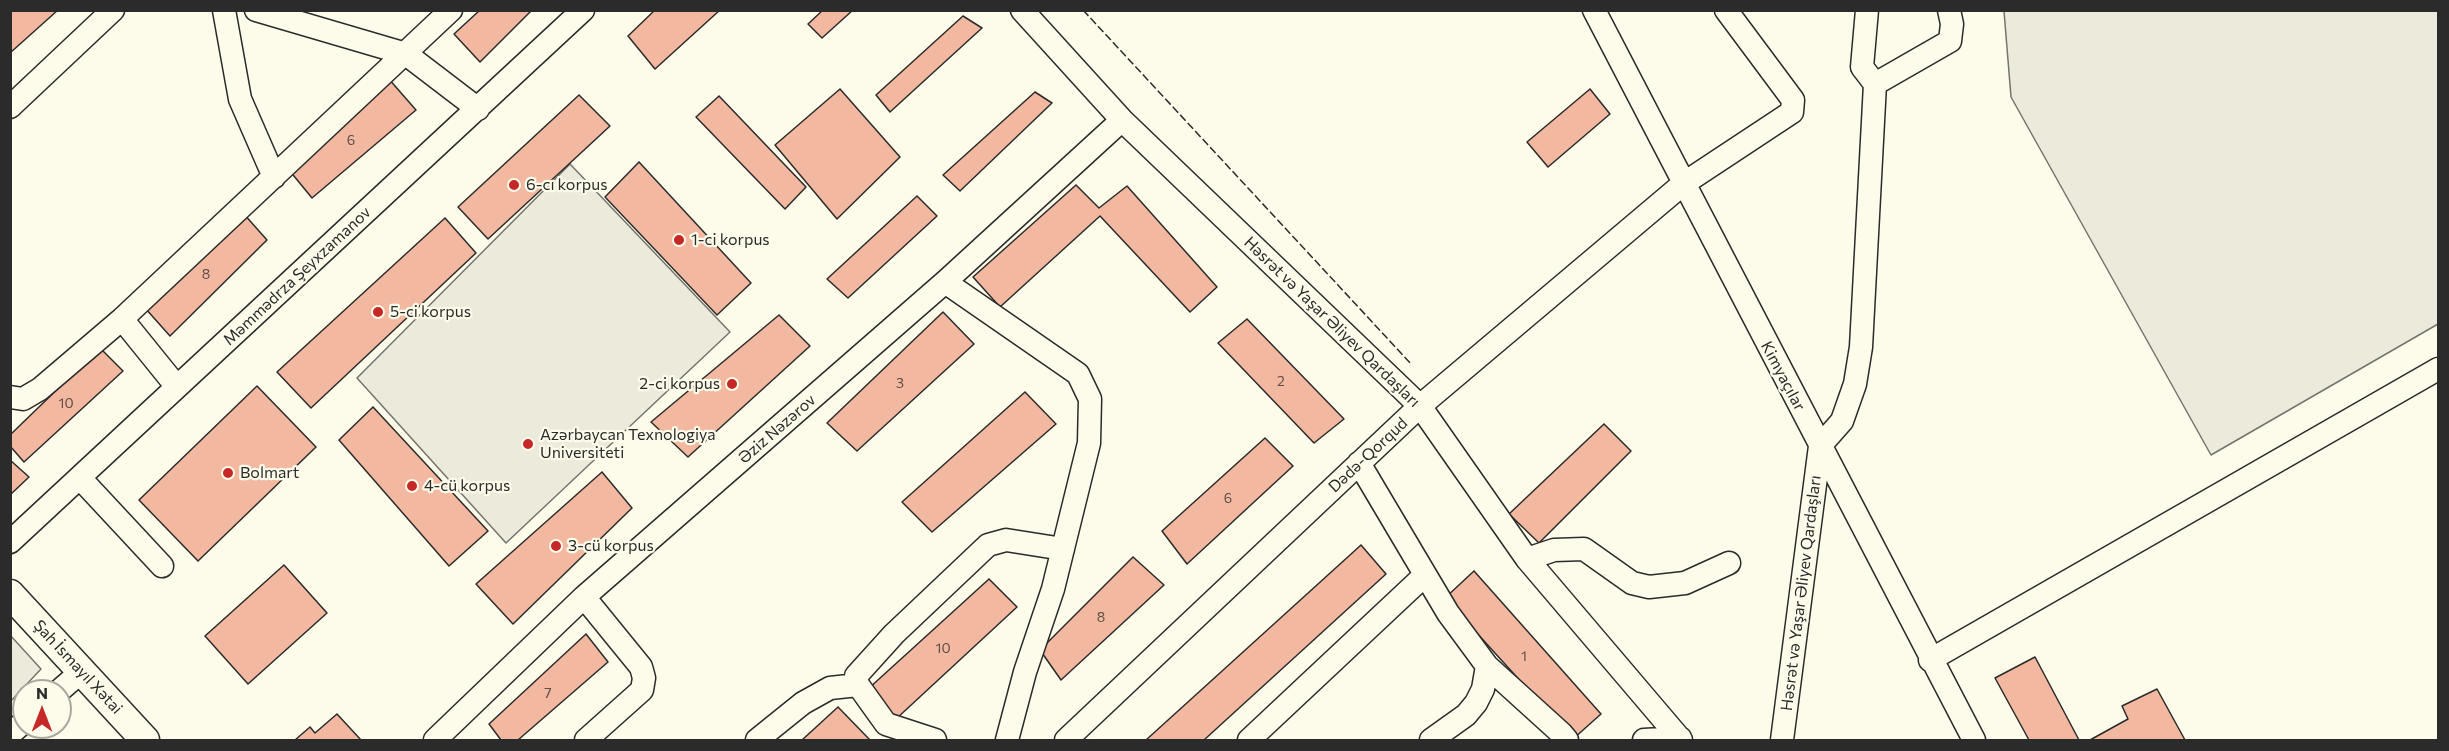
<!DOCTYPE html>
<meta charset="utf-8">
<style>
body{margin:0}
#map{position:relative;width:2449px;height:751px;overflow:hidden;background:#fdfbea;font-family:Commissioner,sans-serif}
canvas{display:block}
.frame{position:absolute;inset:0;border:12px solid #2b2b2b;pointer-events:none}
.north{position:absolute;left:12px;top:679px;width:60px;height:60px;box-sizing:border-box;background:#fdfbea;border:2px solid #a9a89e;border-radius:50%;rotate:0deg;font-size:16px;font-weight:700;line-height:24px;text-align:center;color:#2b2b2b}
.north::after{content:'';display:block;margin:auto;width:21px;height:27px;background:#c62828;clip-path:polygon(50% 0,100% 100%,50% 72%,0 100%)}
</style>
<div id="map">
<canvas width="2449" height="751"></canvas>
<div class="frame"></div>
<div class="north">N</div>
</div>
<script>
const ctx = document.querySelector('canvas').getContext('2d');
ctx.lineJoin = 'round';
function paint(path, color) {
  ctx.fillStyle = color;
  ctx.fill(path, 'evenodd');
}
function poly(rows) {
  const path = new Path2D();
  for (const r of rows) {
    path.moveTo(r[0], r[1]);
    for (let i = 2; i < r.length; i += 2) path.lineTo(r[i], r[i + 1]);
  }
  return path;
}
function strokePath(path, color, width, dash) {
  ctx.strokeStyle = color;
  ctx.lineWidth = width;
  ctx.lineCap = dash ? 'butt' : 'round';
  ctx.setLineDash(dash || []);
  ctx.stroke(path);
}
function drawText(font, color, halo, rows, align = 'center') {
  ctx.font = font + ' Commissioner,sans-serif';
  ctx.lineWidth = 4.5;
  ctx.setLineDash([]);
  ctx.textBaseline = 'middle';
  ctx.strokeStyle = halo;
  ctx.fillStyle = color;
  for (const [text, x, y, turn = 0] of rows) {
    ctx.save();
    ctx.translate(x, y);
    ctx.rotate((+turn || 0) * Math.PI / 180);
    ctx.textAlign = isNaN(turn) ? turn : align;
    if (halo) ctx.strokeText(text, 0, 0);
    ctx.fillText(text, 0, 0);
    ctx.restore();
  }
}
const green = poly([
 [2004,11,2438,11,2438,324,2211,455,2011,97,2004,11],
 [570,164,730,332,506,543,357,378,570,164],
 [10,635,41,669,11,701,10,700,10,635]
]);
paint(green, '#ecebdb');
strokePath(green, '#74746e', 1.5);
const building = poly([
 [10,10,58,10,10,53,10,10],
 [480,10,532,10,480,62,454,34,480,10],
 [655,10,720,10,655,69,628,36,655,10],
 [823,10,853,10,822,38,808,24,823,10],
 [963,16,982,28,890,112,876,95,963,16],
 [388,78,416,110,312,198,289,170,388,78],
 [840,89,900,157,837,219,775,145,840,89],
 [1590,89,1610,114,1548,167,1527,142,1590,89],
 [1035,92,1052,103,960,191,943,175,1035,92],
 [579,95,610,126,488,239,458,207,579,95],
 [719,96,806,187,785,209,696,117,719,96],
 [639,162,751,283,717,315,605,197,639,162],
 [1076,185,1099,208,1127,186,1217,287,1190,312,1100,216,1000,307,973,277,1076,185],
 [917,196,937,216,848,298,827,279,917,196],
 [243,213,267,240,170,336,145,308,243,213],
 [445,218,476,253,311,408,277,372,445,218],
 [943,312,974,344,857,451,827,423,943,312],
 [779,315,810,346,688,457,651,422,779,315],
 [1247,319,1344,419,1314,443,1218,343,1247,319],
 [100,348,123,371,24,462,10,446,10,435,100,348],
 [257,386,316,447,198,561,139,500,257,386],
 [1025,392,1056,424,932,532,902,502,1025,392],
 [373,407,488,531,449,566,339,440,373,407],
 [1604,424,1631,451,1539,543,1509,514,1604,424],
 [1265,438,1293,466,1187,564,1162,531,1265,438],
 [10,460,29,477,10,495,10,460],
 [602,472,632,508,513,624,476,584,602,472],
 [1361,545,1386,574,1204,740,1146,740,1361,545],
 [1133,557,1164,585,1061,680,1040,650,1133,557],
 [284,565,327,613,248,684,205,636,284,565],
 [1474,571,1601,714,1573,739,1445,598,1474,571],
 [989,579,1017,607,896,719,868,689,989,579],
 [586,634,608,662,518,740,501,740,489,724,586,634],
 [2035,657,2079,740,2029,740,1995,678,2035,657],
 [2157,689,2185,740,2090,740,2128,719,2122,706,2157,689],
 [838,707,870,740,802,740,838,707],
 [337,714,361,740,295,740,310,727,315,733,337,714]
]);
paint(building, '#f2b8a0');
strokePath(building, '#2b2b2b', 1.5);
const minor = poly([
 [224,10,240,99,274,177],
 [256,10,406,54,478,109],
 [1022,10,1122,120,1420,406,1527,559,1681,740],
 [1594,10,1974,740],
 [1875,84,1950,41,1952,24,1949,10],
 [10,107,113,10],
 [945,282,1078,374,1090,399,1089,443,1053,589,1025,672,1007,740],
 [122,319,451,10],
 [10,397,23,399,40,389,122,319,177,387],
 [1359,463,1448,613,1487,666,1483,689,1476,703,1466,715,1431,740],
 [80,478,162,566],
 [10,542,583,10],
 [1527,559,1554,550,1584,549,1632,583,1649,587,1685,583,1729,563],
 [584,597,641,667,644,678,642,690,586,740],
 [1930,660,2438,369],
 [1487,666,1562,734,1567,740],
 [59,691,82,671],
 [10,734,24,722],
 [435,740,584,597,945,282,1122,120],
 [757,740,803,703,830,688,858,685],
 [935,740,886,724,858,685,856,676,894,634,988,545,1006,540,1063,549],
 [1066,740,1420,406,1683,184,1792,112,1793,100,1726,10],
 [1249,740,1425,575],
 [1644,740,1680,738],
 [1782,740,1820,446,1842,421,1855,384,1861,347,1875,84,1862,67,1867,10]
]);
const major = poly([
 [10,594,145,740]
]);
strokePath(minor, '#2b2b2b', 25);
strokePath(major, '#2b2b2b', 31);
strokePath(minor, '#fdfbea', 22);
strokePath(major, '#fdfbea', 28);
strokePath(poly([
 [1083,10,1412,365]
]), '#2b2b2b', 1.5, [8, 3]);
for (const [x, y, r, color] of [
 [514,185,6,"#c62828"],
 [679,240,6,"#c62828"],
 [378,312,6,"#c62828"],
 [732,384,6,"#c62828"],
 [528,444,6,"#c62828"],
 [228,473,6,"#c62828"],
 [412,486,6,"#c62828"],
 [556,546,6,"#c62828"]
]) {
  const dot = new Path2D();
  dot.arc(x, y, r, 0, 2 * Math.PI);
  ctx.fillStyle = color;
  ctx.fill(dot);
  strokePath(dot, '#fdfbea', 2);
}
drawText('14px', '#5d4e48', null, [
 ["6",351,140],
 ["8",206,274],
 ["2",1281,381],
 ["3",900,383],
 ["10",66,403],
 ["6",1228,498],
 ["8",1101,617],
 ["10",943,648],
 ["1",1524,656],
 ["7",548,693]
]);
drawText('16px', '#2b2b2b', '#fdfbea', [
 ["6-cı korpus",526,185],
 ["1-ci korpus",691,240],
 ["5-ci korpus",390,312],
 ["2-ci korpus",720,384,"right"],
 ["Azərbaycan Texnologiya",540,435],
 ["Universiteti",540,453],
 ["Bolmart",240,473],
 ["4-cü korpus",424,486],
 ["3-cü korpus",568,546]
], 'left');
drawText('16px', '#2b2b2b', '#fdfbea', [
 ["Məmmədrza Şeyxzamanov",297,276,-43],
 ["Həsrət və Yaşar Əliyev Qardaşları",1332,322,44],
 ["Kimyaçılar",1783,376,62],
 ["Əziz Nəzərov",777,429,-41],
 ["Dədə-Qorqud",1368,455,-43],
 ["Həsrət və Yaşar Əliyev Qardaşları",1801,593,-83],
 ["Şah İsmayıl Xətai",78,667,47]
]);
</script>
